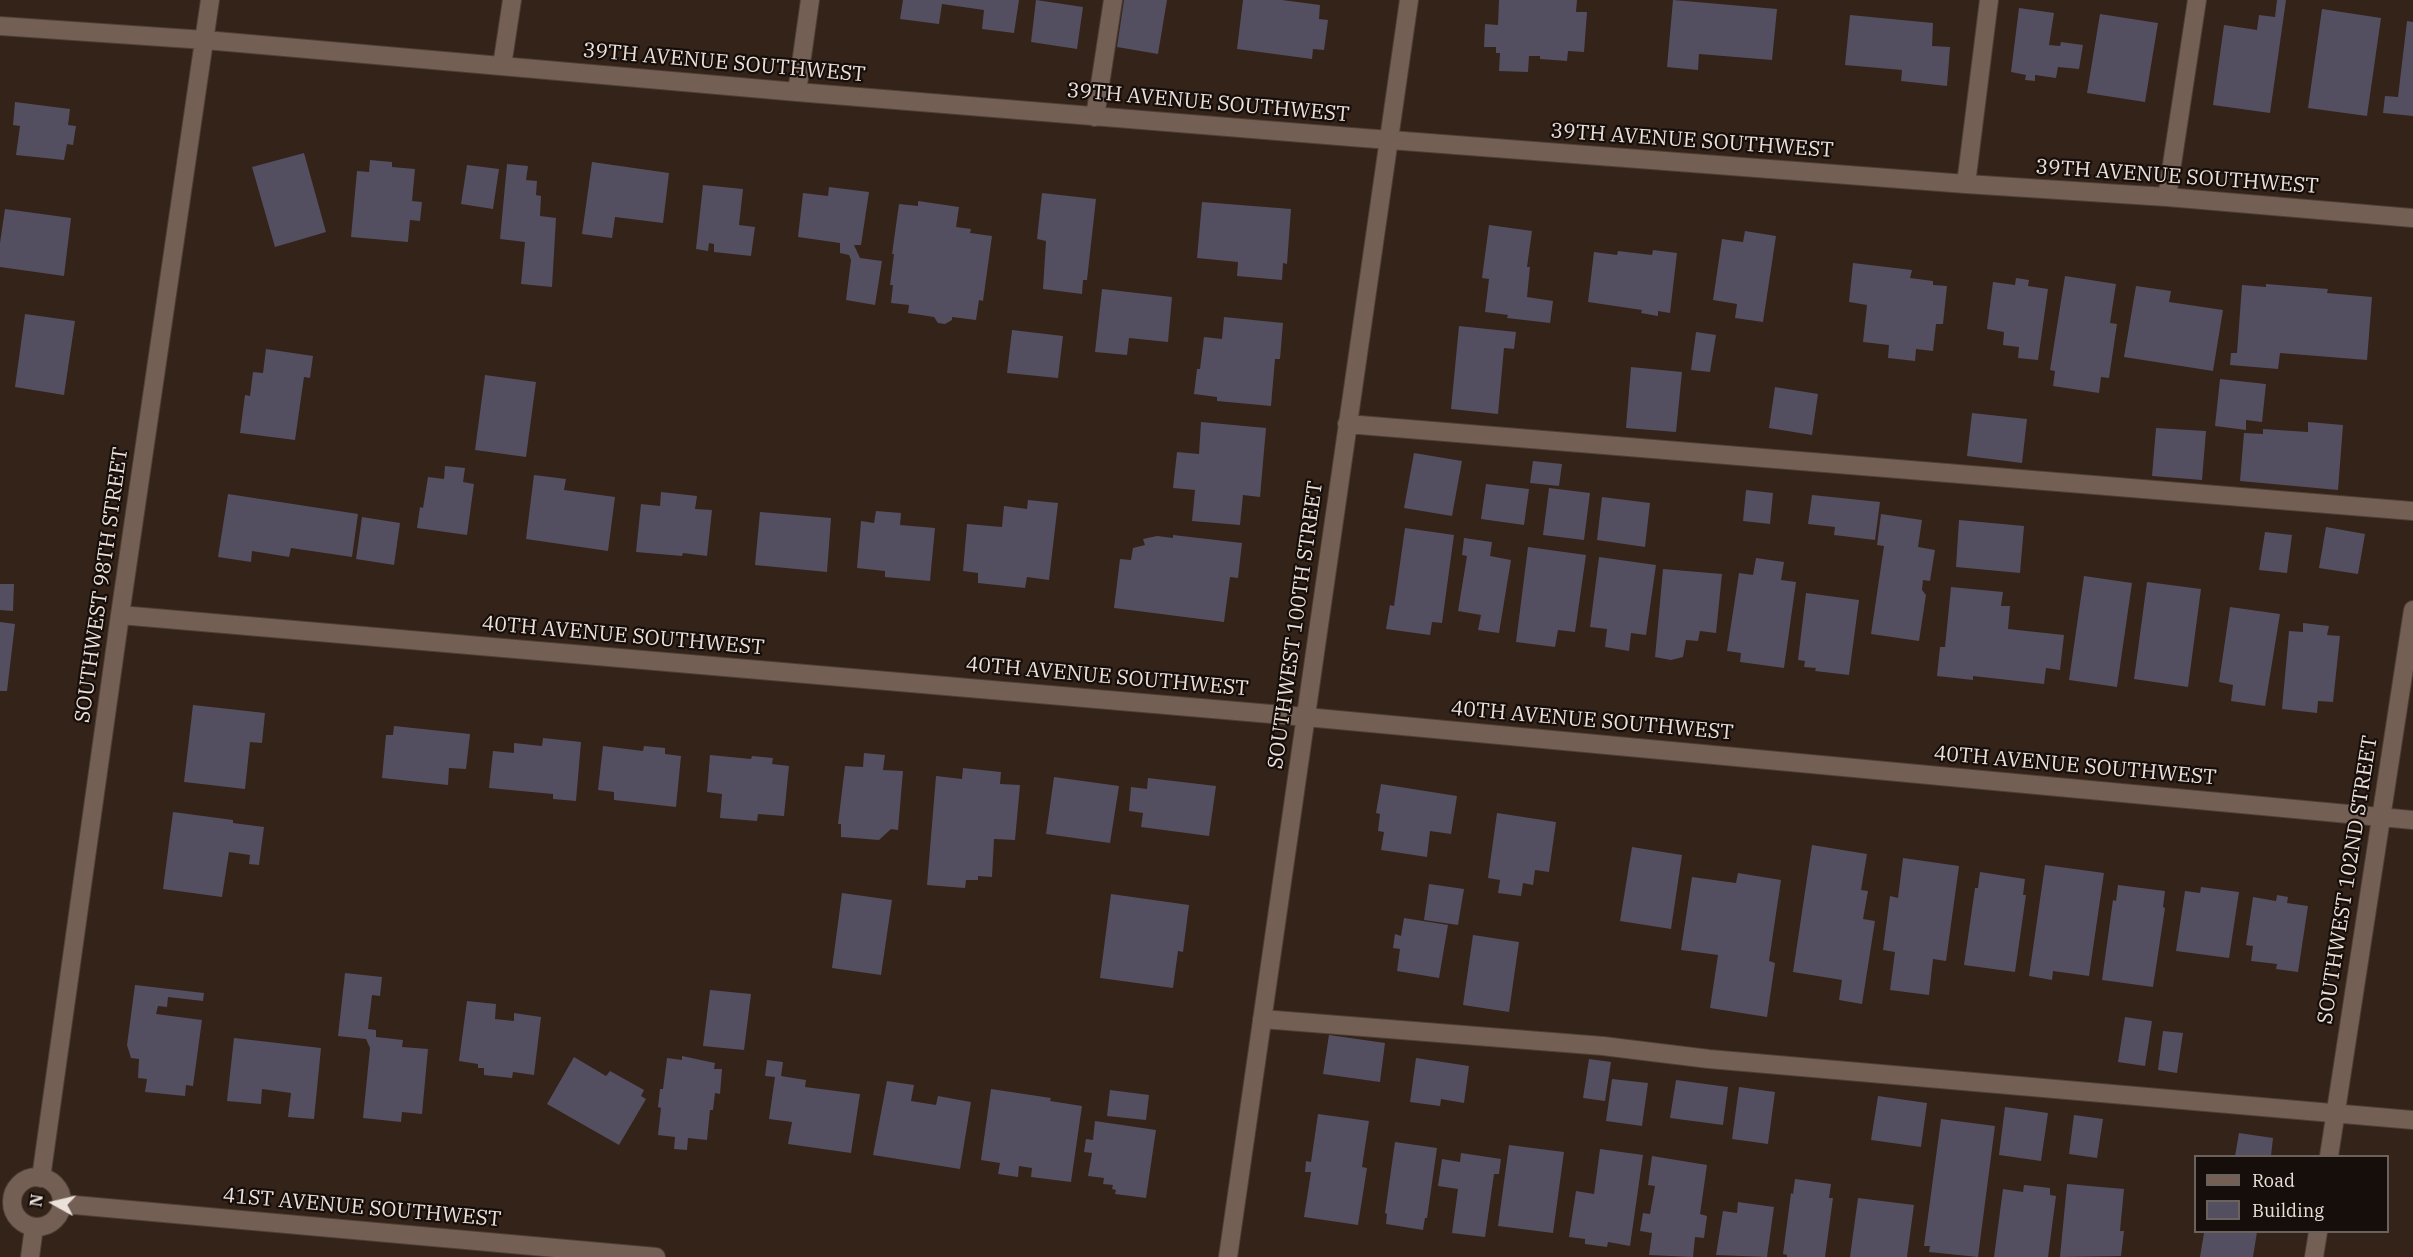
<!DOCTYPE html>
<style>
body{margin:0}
#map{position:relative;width:2413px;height:1257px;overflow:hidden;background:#342319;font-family:"IBM Plex Serif",serif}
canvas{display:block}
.legend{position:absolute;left:2194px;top:1155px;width:195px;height:78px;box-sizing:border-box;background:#160e0a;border:2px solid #6c625d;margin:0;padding:8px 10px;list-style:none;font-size:18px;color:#ece0da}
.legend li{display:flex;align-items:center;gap:12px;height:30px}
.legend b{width:30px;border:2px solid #6c625d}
.north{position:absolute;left:24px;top:1173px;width:60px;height:60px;-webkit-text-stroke:4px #160e0a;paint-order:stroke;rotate:278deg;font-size:16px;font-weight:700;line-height:24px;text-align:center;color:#ece0da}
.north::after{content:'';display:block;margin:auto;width:21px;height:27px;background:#ece0da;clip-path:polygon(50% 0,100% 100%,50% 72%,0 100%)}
</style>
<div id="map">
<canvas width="2413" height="1257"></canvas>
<ul class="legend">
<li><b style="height:8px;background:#745f54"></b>Road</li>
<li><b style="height:16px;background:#544e61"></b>Building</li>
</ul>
<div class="north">N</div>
</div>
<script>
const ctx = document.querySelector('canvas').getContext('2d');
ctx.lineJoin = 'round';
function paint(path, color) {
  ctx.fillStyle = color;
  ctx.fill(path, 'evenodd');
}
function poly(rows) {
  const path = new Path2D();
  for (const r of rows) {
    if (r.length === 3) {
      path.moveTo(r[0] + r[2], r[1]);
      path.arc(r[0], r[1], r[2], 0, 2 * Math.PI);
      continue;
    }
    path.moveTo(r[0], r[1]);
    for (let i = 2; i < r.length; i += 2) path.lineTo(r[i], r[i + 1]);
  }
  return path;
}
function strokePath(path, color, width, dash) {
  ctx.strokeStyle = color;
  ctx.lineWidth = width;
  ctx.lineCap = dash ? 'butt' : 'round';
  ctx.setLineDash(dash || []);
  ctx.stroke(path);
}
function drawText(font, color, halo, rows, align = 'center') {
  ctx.font = font + ' "IBM Plex Serif",serif';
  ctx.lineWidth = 4.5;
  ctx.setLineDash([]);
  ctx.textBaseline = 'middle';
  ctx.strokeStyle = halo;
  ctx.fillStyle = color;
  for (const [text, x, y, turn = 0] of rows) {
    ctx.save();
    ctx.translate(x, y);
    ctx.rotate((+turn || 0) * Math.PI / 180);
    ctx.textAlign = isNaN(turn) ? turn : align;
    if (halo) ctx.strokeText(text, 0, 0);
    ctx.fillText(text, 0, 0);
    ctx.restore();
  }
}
paint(poly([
 [903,0,1019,0,1014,33,982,29,984,10,942,4,939,24,900,19],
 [1036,0,1083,7,1077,49,1031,42],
 [1124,0,1167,0,1158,54,1117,47],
 [1243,0,1282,0,1320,5,1319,19,1328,20,1324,50,1313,49,1312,59,1237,49],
 [1499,0,1577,0,1576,12,1587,12,1584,52,1568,51,1567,61,1540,59,1540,56,1529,56,1528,72,1499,71,1500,53,1496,53,1496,47,1484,47,1485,24,1498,25],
 [1673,0,1777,9,1772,60,1699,54,1698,70,1667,67],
 [2277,0,2286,0,2270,113,2213,105,2224,25,2257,30,2259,15,2275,17],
 [2019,8,2054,13,2049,45,2060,46,2061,42,2083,45,2079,69,2058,67,2056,78,2035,75,2035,81,2025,80,2026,75,2011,72],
 [2322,9,2381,18,2367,116,2308,108],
 [2100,14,2158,23,2145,102,2087,93],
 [1850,15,1933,23,1932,46,1950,47,1947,86,1901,81,1902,70,1845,65],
 [2407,21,2413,22,2413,116,2383,113,2385,96,2398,97],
 [15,102,70,109,68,125,76,126,73,145,67,144,64,160,16,155,20,126,13,125],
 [304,153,326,232,275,247,252,167],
 [370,160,392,162,392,167,415,169,412,201,422,202,420,221,410,220,408,242,351,237,357,171,369,172],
 [592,162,669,173,663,223,615,217,612,238,582,234],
 [507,164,528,166,526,180,537,181,536,195,541,196,540,216,556,218,552,287,521,284,525,242,500,239],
 [467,165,499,169,493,209,461,204],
 [703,185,743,189,739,225,755,227,751,256,714,252,714,244,709,243,708,251,696,249],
 [829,187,869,192,861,245,854,245,860,258,882,261,875,305,846,300,851,260,849,255,840,253,840,243,798,237,803,193,828,196],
 [1042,193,1096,199,1087,280,1083,280,1082,294,1043,289,1046,241,1037,239],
 [918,201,959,207,956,227,971,229,970,233,992,236,983,301,979,300,976,320,952,317,952,320,945,324,938,323,934,317,908,313,909,305,891,303,893,285,890,285,894,254,892,254,899,204,918,206],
 [1202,202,1291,209,1287,264,1283,263,1282,280,1237,276,1238,262,1197,258],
 [5,209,71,218,64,276,0,267,0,243],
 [1489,225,1532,231,1527,267,1530,267,1527,297,1553,301,1550,323,1507,318,1508,315,1485,312,1489,279,1482,278],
 [1745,231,1776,236,1763,322,1735,318,1737,304,1713,300,1722,239,1743,242],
 [1653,250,1677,253,1670,313,1658,311,1658,316,1641,313,1642,310,1588,302,1594,252,1617,255,1618,251,1652,255],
 [1853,263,1912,270,1910,278,1933,281,1933,285,1947,286,1943,324,1936,324,1933,351,1916,349,1915,361,1888,358,1889,345,1863,342,1867,305,1849,302],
 [2065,276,2116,284,2110,323,2117,324,2109,378,2101,377,2099,393,2053,386,2055,371,2050,370],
 [2016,278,2029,280,2028,286,2048,289,2038,360,2018,358,2019,347,2003,345,2004,332,1987,329,1993,282,2015,285],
 [2266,284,2328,289,2327,293,2372,297,2367,360,2280,353,2278,369,2230,365,2231,353,2237,353,2242,285,2266,287],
 [2136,286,2171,291,2169,302,2223,310,2213,371,2124,357],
 [1102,289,1172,297,1168,342,1129,338,1127,355,1095,352],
 [25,314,75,321,64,395,15,387],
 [1224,317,1283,323,1280,359,1275,359,1271,406,1217,401,1217,397,1194,394,1197,369,1200,369,1204,337,1222,339],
 [1459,326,1516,332,1514,349,1504,348,1498,414,1451,409],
 [1012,330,1063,336,1058,378,1007,373],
 [1696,332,1716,335,1710,372,1691,370],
 [266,349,313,356,310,378,304,377,295,440,240,433,245,395,250,396,253,372,263,373],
 [1631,367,1682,372,1676,432,1626,428],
 [485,375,536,382,526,457,475,450],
 [2220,379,2266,384,2262,422,2246,420,2246,430,2215,426],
 [1775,387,1818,394,1812,435,1769,428],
 [1972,413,2027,419,2022,463,1967,456],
 [1201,422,1266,428,1260,497,1243,495,1240,525,1192,521,1195,490,1173,488,1177,452,1199,454],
 [2308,422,2343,425,2338,490,2240,481,2244,433,2263,434,2263,429,2308,432],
 [2156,428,2206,431,2202,480,2152,476],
 [1414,453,1462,461,1452,516,1404,508],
 [1533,461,1562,464,1559,486,1530,483],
 [445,466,465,468,463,482,474,484,467,535,417,528,420,507,423,508,428,477,444,479],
 [534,475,566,479,564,490,615,497,608,551,526,539],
 [1486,484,1529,489,1524,525,1481,519],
 [1549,488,1590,493,1584,540,1543,535],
 [1746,490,1773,493,1770,524,1743,521],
 [661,492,697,496,695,509,712,510,707,556,683,553,682,556,636,552,641,504,660,506],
 [228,494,358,514,352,557,291,548,289,557,252,551,251,562,218,557],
 [1812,495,1880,502,1875,540,1834,535,1835,527,1808,524],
 [1602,497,1650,503,1645,547,1597,540],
 [1028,500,1058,503,1049,580,1027,577,1025,588,978,583,978,573,963,571,967,524,1002,527,1004,506,1027,509],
 [876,511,901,513,900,525,935,528,930,581,885,577,885,571,857,568,861,521,874,523],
 [760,512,831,518,827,572,755,565],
 [1881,514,1922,520,1918,547,1935,550,1930,581,1923,580,1922,590,1926,595,1919,641,1871,634,1884,546,1877,545],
 [362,517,400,523,394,565,356,559],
 [1959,520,2024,526,2020,573,1956,567],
 [2326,527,2365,534,2358,574,2319,568],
 [1405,528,1454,535,1442,623,1432,622,1430,635,1386,629,1390,605,1394,606],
 [2265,532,2292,535,2287,573,2259,570],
 [1173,535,1242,543,1238,578,1230,577,1224,622,1114,608,1120,559,1131,560,1133,548,1145,545,1143,539,1157,536,1173,538],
 [1464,538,1492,542,1490,556,1511,560,1499,633,1478,630,1481,615,1458,611,1467,556,1462,555],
 [1528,547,1586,555,1575,632,1558,630,1555,647,1516,642],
 [1599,557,1656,565,1646,635,1631,633,1629,651,1605,647,1607,629,1590,627],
 [1756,558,1784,562,1781,580,1796,582,1784,668,1740,662,1741,653,1727,651,1739,573,1753,575],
 [1663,569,1722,574,1716,633,1700,631,1698,641,1686,640,1683,657,1671,660,1655,657],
 [2084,576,2132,583,2117,687,2069,680],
 [2147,582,2201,589,2188,687,2134,679],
 [0,584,14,584,13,611,0,610],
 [1951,587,2003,592,2001,606,2010,606,2008,629,2064,635,2060,670,2046,668,2044,684,1973,676,1973,680,1937,676,1940,647,1945,647],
 [1806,593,1859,600,1849,675,1815,671,1816,668,1804,667,1805,661,1798,660],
 [2230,607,2280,614,2265,706,2231,701,2233,685,2219,682],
 [0,622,15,624,7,691,0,691],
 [2303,623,2329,626,2327,635,2340,636,2333,702,2318,701,2317,713,2282,709,2289,631,2303,632],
 [193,705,265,713,262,743,250,742,245,789,184,782],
 [394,726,470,734,466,769,449,768,448,785,382,778,386,735,393,735],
 [543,738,581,742,576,801,553,799,553,794,489,788,493,751,514,753,514,743,542,746],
 [603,746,643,751,644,746,665,748,665,754,681,756,676,807,614,800,614,792,598,790],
 [864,753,885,755,883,770,903,771,898,830,891,829,879,840,841,837,841,824,838,824,845,766,863,767],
 [710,755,751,759,752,756,773,758,772,764,789,766,784,816,758,814,757,821,720,818,722,794,707,792],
 [963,768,1001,772,1000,784,1020,785,1015,840,994,839,992,877,978,876,978,880,966,880,965,888,927,885,936,776,962,779],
 [1054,777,1119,786,1110,843,1046,834],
 [1148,778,1216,786,1209,836,1141,827,1143,813,1129,811,1131,787,1147,789],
 [1381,784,1457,796,1451,834,1430,831,1427,857,1381,850,1384,832,1378,831,1380,814,1376,813],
 [173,812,233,820,233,823,264,827,259,865,249,864,250,855,229,852,222,897,163,889],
 [1497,813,1556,822,1549,872,1535,870,1533,885,1523,883,1521,896,1498,893,1500,880,1488,878],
 [1812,845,1867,854,1861,890,1868,891,1863,919,1875,921,1862,1004,1839,1000,1842,980,1793,972],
 [1632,847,1682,855,1671,929,1620,921],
 [1903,858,1959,866,1946,961,1933,959,1929,995,1890,990,1895,952,1883,950,1890,896,1898,898],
 [2045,865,2104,873,2089,976,2053,971,2052,980,2029,976],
 [1980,872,2025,879,2023,895,2026,895,2015,972,1964,965,1975,888,1978,888],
 [1738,873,1781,880,1769,961,1775,963,1767,1017,1710,1008,1718,955,1681,950,1692,877,1736,883],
 [1429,884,1464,889,1458,925,1424,920],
 [2118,885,2165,891,2163,907,2165,908,2153,987,2102,980,2113,900,2116,901],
 [2201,887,2239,892,2229,958,2176,951,2185,891,2200,893],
 [842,893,892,900,881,975,832,968],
 [1111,894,1189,905,1183,952,1178,951,1173,988,1100,978],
 [2277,895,2288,897,2287,903,2308,906,2298,972,2276,969,2277,964,2251,961,2253,946,2246,945,2253,897,2276,901],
 [1404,918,1448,925,1439,978,1397,971,1400,949,1393,948,1395,934,1401,936],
 [1473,935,1519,942,1509,1012,1463,1005],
 [345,973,382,977,380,996,372,995,368,1029,376,1030,376,1037,403,1040,402,1047,428,1049,422,1114,402,1112,401,1122,363,1118,370,1048,366,1039,338,1036],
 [135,985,204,993,203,1001,168,997,167,1007,158,1006,156,1014,202,1020,193,1086,186,1085,185,1096,145,1092,147,1079,138,1078,139,1059,131,1058,127,1045],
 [710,990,751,994,744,1050,703,1046],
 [467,1001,496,1004,495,1019,514,1021,514,1013,541,1017,534,1075,513,1072,512,1078,484,1075,484,1068,478,1068,478,1064,459,1061],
 [2125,1017,2152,1021,2145,1066,2118,1062],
 [2163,1031,2183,1033,2177,1073,2158,1070],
 [1329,1035,1385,1043,1380,1082,1323,1074],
 [234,1038,321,1048,314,1119,288,1117,291,1093,262,1089,261,1104,227,1101],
 [682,1056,715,1063,714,1069,722,1069,720,1094,715,1093,713,1110,710,1110,707,1140,688,1138,687,1150,674,1149,675,1137,658,1135,661,1108,658,1107,660,1089,663,1089,667,1058,682,1060],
 [574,1057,606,1076,610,1071,644,1090,641,1096,646,1099,619,1145,547,1104],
 [1416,1058,1469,1066,1464,1103,1441,1099,1440,1106,1410,1102],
 [1589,1059,1611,1062,1605,1101,1583,1098],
 [767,1060,783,1062,781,1076,806,1080,805,1087,860,1094,851,1153,788,1144,792,1122,769,1119,775,1077,765,1076],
 [1612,1079,1648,1083,1642,1126,1606,1121],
 [1676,1080,1728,1087,1723,1125,1670,1118],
 [887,1081,914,1085,911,1101,936,1105,938,1096,971,1102,960,1169,873,1155],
 [1739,1087,1775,1092,1768,1144,1732,1139],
 [991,1089,1051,1098,1050,1101,1082,1106,1071,1182,1031,1177,1032,1168,1019,1166,1018,1177,998,1174,1000,1163,981,1160],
 [1110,1090,1149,1095,1146,1120,1107,1116],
 [1878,1096,1927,1103,1921,1147,1871,1140],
 [2005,1107,2048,1113,2041,1161,1999,1155],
 [1318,1114,1369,1121,1362,1167,1367,1168,1358,1225,1304,1217,1311,1172,1305,1172,1306,1161,1311,1162],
 [2074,1115,2103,1119,2097,1158,2069,1154],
 [1941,1119,1995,1126,1978,1257,1929,1252,1930,1246,1924,1246],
 [1095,1121,1156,1130,1146,1198,1115,1194,1116,1190,1112,1189,1113,1185,1103,1184,1104,1178,1088,1176,1092,1153,1084,1152,1086,1139,1093,1140],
 [2239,1133,2273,1138,2271,1156,2235,1156],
 [1395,1142,1437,1148,1427,1218,1425,1218,1423,1230,1386,1224,1387,1214,1385,1213],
 [1509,1145,1564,1152,1553,1233,1498,1226],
 [1600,1149,1643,1155,1630,1246,1608,1242,1607,1247,1585,1244,1585,1239,1569,1237,1576,1191,1594,1194],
 [1461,1153,1501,1159,1499,1174,1494,1174,1485,1237,1452,1233,1458,1189,1438,1186,1442,1159,1460,1162],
 [1652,1156,1707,1165,1700,1214,1707,1216,1704,1238,1695,1237,1693,1257,1649,1255,1652,1233,1640,1231,1643,1213,1650,1214,1655,1186,1648,1185],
 [1795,1179,1831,1184,1829,1198,1833,1198,1825,1257,1787,1257,1787,1255,1783,1254,1791,1193,1793,1194],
 [2067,1184,2124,1189,2120,1231,2124,1231,2121,1256,2060,1257],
 [2024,1185,2050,1188,2050,1195,2056,1196,2048,1257,1994,1257,2003,1189,2023,1192],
 [1858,1198,1914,1205,1907,1257,1850,1257],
 [1738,1202,1774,1207,1767,1257,1716,1255,1723,1211,1737,1213],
 [2209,1232,2257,1232,2253,1257,2200,1257,2204,1233,2209,1233]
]), '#544e61');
const minor = poly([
 [0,26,205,40,797,92,1351,137,1966,184,2167,197,2413,218],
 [502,66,512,0],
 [797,92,810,0],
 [1095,117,1113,0],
 [1966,184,1989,0],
 [2167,197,2197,0],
 [1347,424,2413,511],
 [120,615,1306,717,2413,820],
 [1262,1019,1603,1046,1709,1059,2413,1120],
 [2329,1156,2413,610],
 [37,1202,25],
 [41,1178,120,615,210,0],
 [63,1204,656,1257],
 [30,1257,34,1227],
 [1228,1257,1409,0],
 [2314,1257,2318,1232]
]);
strokePath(minor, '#4d3f37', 20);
strokePath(minor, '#745f54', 18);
drawText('21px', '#ece0da', '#160e0a', [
 ["39TH AVENUE SOUTHWEST",724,63,5],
 ["39TH AVENUE SOUTHWEST",1208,103,5],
 ["39TH AVENUE SOUTHWEST",1692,141,4],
 ["39TH AVENUE SOUTHWEST",2177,177,4],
 ["SOUTHWEST 98TH STREET",102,585,-82],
 ["SOUTHWEST 100TH STREET",1296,625,-82],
 ["40TH AVENUE SOUTHWEST",623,636,5],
 ["40TH AVENUE SOUTHWEST",1107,677,5],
 ["40TH AVENUE SOUTHWEST",1592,721,5],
 ["40TH AVENUE SOUTHWEST",2075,766,5],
 ["SOUTHWEST 102ND STREET",2348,880,-81],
 ["41ST AVENUE SOUTHWEST",362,1208,5]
]);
</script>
